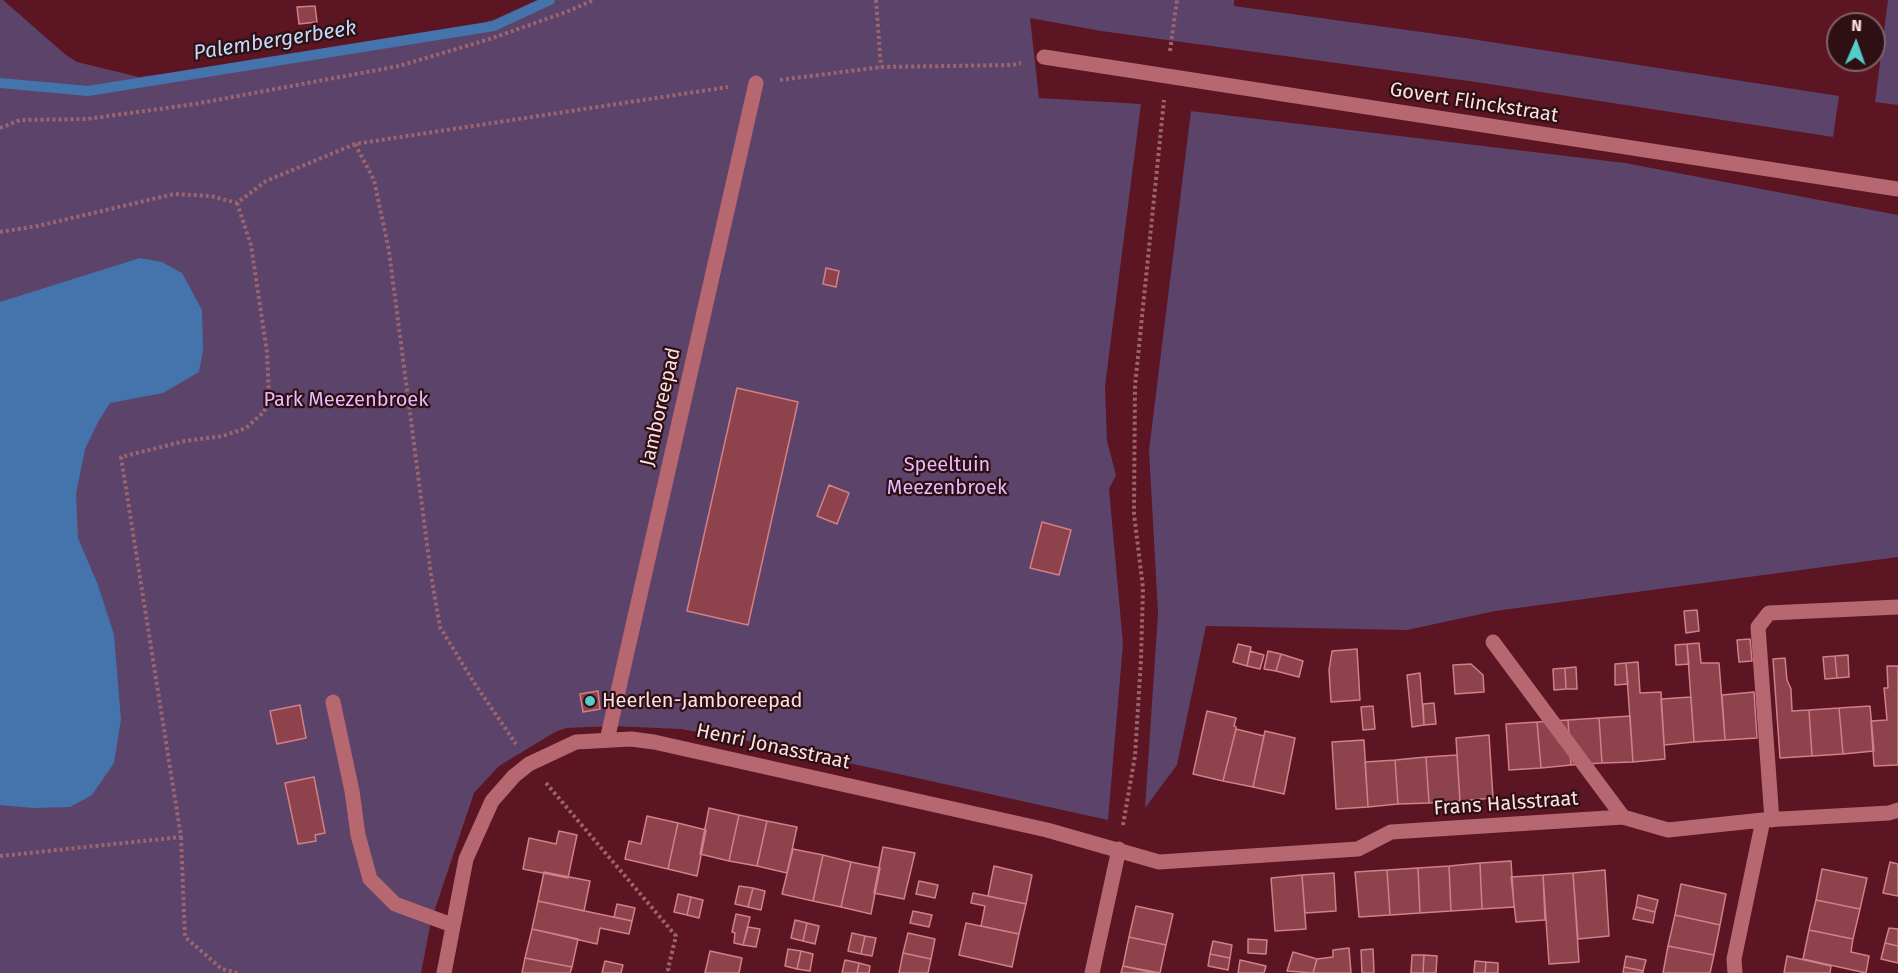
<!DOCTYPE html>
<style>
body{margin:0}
#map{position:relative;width:1898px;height:973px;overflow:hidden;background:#5b1523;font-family:"Fira Sans",sans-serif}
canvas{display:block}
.north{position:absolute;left:1826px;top:12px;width:60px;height:60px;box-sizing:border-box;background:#2e0f13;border:2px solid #806366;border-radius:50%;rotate:2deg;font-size:16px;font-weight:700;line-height:24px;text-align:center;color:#fce0e2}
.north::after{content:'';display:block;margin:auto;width:21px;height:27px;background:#53cdcb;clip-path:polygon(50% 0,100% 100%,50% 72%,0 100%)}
</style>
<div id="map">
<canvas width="1898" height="973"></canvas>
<div class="north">N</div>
</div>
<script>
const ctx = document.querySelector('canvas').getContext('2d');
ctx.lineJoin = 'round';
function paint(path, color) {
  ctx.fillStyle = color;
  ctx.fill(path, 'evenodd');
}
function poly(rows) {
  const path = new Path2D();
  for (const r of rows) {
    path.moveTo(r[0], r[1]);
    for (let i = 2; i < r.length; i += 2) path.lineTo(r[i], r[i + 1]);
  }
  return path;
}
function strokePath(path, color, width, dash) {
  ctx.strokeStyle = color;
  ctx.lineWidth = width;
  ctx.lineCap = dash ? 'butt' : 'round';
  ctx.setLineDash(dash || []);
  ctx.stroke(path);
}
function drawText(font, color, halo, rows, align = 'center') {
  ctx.font = font + ' "Fira Sans",sans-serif';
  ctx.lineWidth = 4.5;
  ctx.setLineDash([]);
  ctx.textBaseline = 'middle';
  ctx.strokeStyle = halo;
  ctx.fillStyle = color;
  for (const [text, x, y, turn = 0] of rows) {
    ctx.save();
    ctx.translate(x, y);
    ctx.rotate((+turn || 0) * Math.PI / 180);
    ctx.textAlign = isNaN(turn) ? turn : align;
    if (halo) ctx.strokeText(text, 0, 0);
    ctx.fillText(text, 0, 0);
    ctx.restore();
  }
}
paint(poly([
 [0,0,3,0,66,55,77,62,139,77,341,51,439,35,493,20,537,0,1234,0,1234,6,1465,38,1839,96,1833,137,1476,82,1101,31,1030,18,1039,98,1141,104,1105,386,1107,441,1116,475,1109,489,1123,644,1108,820,744,740,681,729,612,726,566,728,555,732,499,766,474,793,431,921,421,973,0,973],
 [1888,0,1898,0,1898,105,1875,102],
 [1191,111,1625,163,1898,215,1898,557,1495,611,1407,630,1206,626,1177,765,1145,808,1158,613,1149,450]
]), '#5c4369');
paint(poly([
 [140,258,162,262,182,273,202,310,203,350,199,372,163,393,110,403,98,422,85,449,76,494,78,538,98,585,114,635,121,719,114,763,92,795,70,807,33,808,0,805,0,302]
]), '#4474ab');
strokePath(poly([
 [0,83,88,91,494,26,550,0]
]), '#4474ab', 10);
const building = poly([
 [315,6,317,22,299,24,297,7,315,6],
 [826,268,839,271,836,287,823,284,826,268],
 [737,388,798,402,748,625,687,611,737,388],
 [829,485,849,493,837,524,817,516,829,485],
 [1042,522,1071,530,1059,575,1030,568,1042,522],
 [1697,610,1699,631,1686,633,1684,611,1697,610],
 [1750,639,1752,661,1739,662,1737,640,1750,639],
 [1699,643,1701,663,1719,663,1725,740,1694,742,1687,644,1699,643],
 [1238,644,1251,647,1247,666,1233,662,1238,644],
 [1687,644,1689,664,1676,665,1675,645,1687,644],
 [1357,649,1360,700,1331,702,1329,670,1332,651,1357,649],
 [1250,651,1264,655,1260,669,1247,666,1250,651],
 [1268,651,1281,654,1276,671,1264,669,1268,651],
 [1281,654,1303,661,1299,677,1276,671,1281,654],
 [1848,655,1849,677,1837,678,1835,656,1848,655],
 [1835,656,1837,678,1825,679,1823,657,1835,656],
 [1785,658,1787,680,1791,689,1792,711,1809,710,1812,756,1780,758,1773,659,1785,658],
 [1638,662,1640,693,1661,692,1665,759,1633,762,1626,663,1638,662],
 [1626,663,1628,684,1615,685,1615,664,1626,663],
 [1471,664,1483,675,1484,692,1455,694,1453,665,1471,664],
 [1887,666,1898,666,1898,765,1874,766,1871,721,1887,720,1884,688,1888,688,1887,666],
 [1576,667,1577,689,1566,689,1565,668,1576,667],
 [1565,668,1566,689,1554,690,1553,669,1565,668],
 [1420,673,1424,725,1412,727,1407,675,1420,673],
 [598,691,600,709,583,712,580,694,598,691],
 [1754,692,1757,738,1725,740,1722,695,1754,692],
 [1691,697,1694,742,1664,745,1661,699,1691,697],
 [1434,703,1436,724,1424,725,1423,704,1434,703],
 [300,705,306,738,277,744,270,711,300,705],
 [1373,706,1375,729,1363,730,1361,707,1373,706],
 [1870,706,1874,751,1843,754,1839,708,1870,706],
 [1839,708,1843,754,1812,756,1809,710,1839,708],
 [1207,711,1236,718,1234,726,1236,727,1236,729,1223,781,1193,774,1207,711],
 [1630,716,1633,762,1602,763,1599,718,1630,716],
 [1599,718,1602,763,1571,765,1568,720,1599,718],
 [1568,720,1571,765,1541,768,1537,722,1568,720],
 [1537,722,1541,768,1509,770,1506,724,1537,722],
 [1236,729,1264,736,1253,787,1223,781,1236,729],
 [1265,731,1295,738,1284,794,1253,787,1265,731],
 [1489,735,1493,798,1460,801,1456,738,1489,735],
 [1364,740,1368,807,1336,809,1332,742,1364,740],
 [1457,755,1460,801,1429,803,1426,757,1457,755],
 [1426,757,1429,803,1398,804,1395,760,1426,757],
 [1395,760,1398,804,1368,807,1365,762,1395,760],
 [314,777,325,833,315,835,316,841,298,844,285,783,314,777],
 [709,808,739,815,729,861,700,854,709,808],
 [739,815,767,821,757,866,729,861,739,815],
 [647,816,678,823,668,869,625,859,629,841,641,844,647,816],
 [767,821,797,827,787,873,757,866,767,821],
 [678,823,706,830,697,876,668,869,678,823],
 [559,831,577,835,568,878,523,869,529,838,556,844,559,831],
 [883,847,915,853,904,899,874,893,883,847],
 [793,849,823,855,813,901,782,894,793,849],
 [823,855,851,862,841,907,813,901,823,855],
 [1511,861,1514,907,1482,909,1480,863,1511,861],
 [851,862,880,868,871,914,841,907,851,862],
 [1890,862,1898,864,1898,896,1883,893,1890,862],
 [1480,863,1482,909,1451,911,1449,866,1480,863],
 [994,866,1032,875,1026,904,988,896,994,866],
 [1449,866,1451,911,1420,913,1418,868,1449,866],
 [1418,868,1420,913,1390,915,1387,870,1418,868],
 [1822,869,1867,878,1860,909,1816,900,1822,869],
 [1387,870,1390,915,1359,917,1355,872,1387,870],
 [1605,870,1609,936,1578,939,1573,873,1605,870],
 [544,872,590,881,584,911,538,901,544,872],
 [1334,873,1336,911,1305,913,1302,875,1334,873],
 [1573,873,1579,962,1549,964,1543,875,1573,873],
 [1302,875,1306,929,1275,931,1271,878,1302,875],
 [1543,875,1545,920,1516,922,1511,877,1543,875],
 [919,881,938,885,935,898,916,894,919,881],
 [1681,884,1726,894,1720,925,1675,915,1681,884],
 [739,886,753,888,748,907,735,904,739,886],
 [753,888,765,891,761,910,748,907,753,888],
 [973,893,1026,904,1019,934,981,926,985,906,971,903,973,893],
 [678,894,691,897,687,915,674,912,678,894],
 [1638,895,1658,900,1655,912,1636,907,1638,895],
 [691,897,703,900,699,918,687,915,691,897],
 [1816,900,1860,909,1853,939,1809,930,1816,900],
 [538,901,632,921,629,934,600,928,597,944,532,929,538,901],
 [617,904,635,908,632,921,614,917,617,904],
 [1136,906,1173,914,1166,945,1129,937,1136,906],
 [1636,907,1655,912,1653,923,1633,919,1636,907],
 [913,911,932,915,929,927,910,923,913,911],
 [736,914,750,917,743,945,734,943,735,933,732,932,736,914],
 [1675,915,1720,925,1714,955,1668,946,1675,915],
 [795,920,807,923,803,941,791,938,795,920],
 [807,923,819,926,815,944,803,941,807,923],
 [966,923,1019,934,1012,967,959,955,966,923],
 [748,927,760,929,756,947,743,945,748,927],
 [1889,928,1898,929,1898,946,1885,943,1889,928],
 [532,929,578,939,572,967,525,958,532,929],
 [1809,930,1853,939,1851,952,1869,956,1866,973,1803,959,1809,930],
 [852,933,865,936,861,954,848,951,852,933],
 [908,933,935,939,931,959,903,953,908,933],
 [865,936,876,938,872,956,861,954,865,936],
 [1129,937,1166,945,1160,973,1123,966,1129,937],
 [1248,939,1267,940,1266,954,1248,953,1248,939],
 [1213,941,1232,945,1230,958,1210,954,1213,941],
 [1885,943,1898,946,1898,963,1881,959,1885,943],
 [1668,946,1714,955,1710,973,1663,973,1668,946],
 [1349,948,1351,973,1313,973,1317,959,1333,957,1333,950,1349,948],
 [788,949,801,951,797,969,785,966,788,949],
 [1373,949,1374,973,1362,973,1361,950,1373,949],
 [710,951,742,958,739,973,705,973,710,951],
 [801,951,813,954,810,971,797,969,801,951],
 [1293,952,1317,959,1313,973,1287,971,1293,952],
 [903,953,931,959,928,973,899,973,903,953],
 [1210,954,1230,958,1228,970,1208,966,1210,954],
 [1412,955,1424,955,1423,973,1411,973,1412,955],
 [1424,955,1437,956,1436,973,1423,973,1424,955],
 [1626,956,1646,960,1643,971,1624,967,1626,956],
 [1787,956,1831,966,1830,973,1784,973,1787,956],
 [525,958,572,967,570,973,522,973,525,958],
 [845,960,859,963,857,973,842,973,845,960],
 [1240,960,1266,966,1264,973,1238,973,1240,960],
 [605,961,623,965,621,973,602,973,605,961],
 [1475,961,1486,962,1485,973,1474,973,1475,961],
 [1486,962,1498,963,1498,973,1485,973,1486,962],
 [859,963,870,966,869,973,857,973,859,963],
 [1123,966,1154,973,1121,973,1123,966],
 [1624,967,1643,971,1643,973,1623,973,1624,967]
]);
paint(building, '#8d424c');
strokePath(building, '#d28088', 1.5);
strokePath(poly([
 [876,0,881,67],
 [1170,51,1177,0],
 [780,80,881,67,1012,65,1021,63],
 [0,128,20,120,87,119,195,104,399,66,490,39,566,12,594,0],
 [355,144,374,180,389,251,431,575,440,627,473,681,516,744],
 [0,232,38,226,174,194,211,196,237,203,266,181,355,144,728,87],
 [546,783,676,936,668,969,671,973],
 [1123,825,1135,756,1141,659,1143,588,1134,514,1135,386,1164,100],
 [181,837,185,937,222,969,238,973],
 [0,856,181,837,121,457,185,441,223,436,246,428,264,412,269,399,267,352,251,245,237,203]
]), '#9b656f', 4, [3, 3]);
strokePath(poly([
 [1493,642,1623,817],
 [607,740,756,83]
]), '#b6676f', 15);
strokePath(poly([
 [1044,57,1898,189],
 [333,702,352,791,358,835,370,879,395,904,452,925],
 [1772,820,1758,627,1769,613,1898,607],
 [444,973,466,859,492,801,514,776,529,764,576,742,631,739,654,742,1047,830,1159,862,1358,849,1391,832,1623,817,1668,830,1763,820,1889,813,1898,810],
 [1092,973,1119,849],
 [1735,973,1734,959,1763,820]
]), '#b6676f', 15);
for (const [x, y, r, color] of [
 [590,701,6,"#53cdcb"]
]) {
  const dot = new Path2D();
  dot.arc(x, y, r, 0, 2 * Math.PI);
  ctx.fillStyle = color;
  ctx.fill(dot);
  strokePath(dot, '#2e0f13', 2);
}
drawText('20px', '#fce0e2', '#2e0f13', [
 ["Govert Flinckstraat",1474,103,9],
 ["Jamboreepad",661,407,-77],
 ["Henri Jonasstraat",773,747,12],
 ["Frans Halsstraat",1506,804,-4]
]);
drawText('20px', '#e7baff', '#2e0f13', [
 ["Park Meezenbroek",346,400],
 ["Speeltuin",947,465],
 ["Meezenbroek",947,488]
]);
drawText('20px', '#fce0e2', '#2e0f13', [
 ["Heerlen-Jamboreepad",602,701]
], 'left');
drawText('italic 21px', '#bfdafa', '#2e0f13', [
 ["Palembergerbeek",275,41,-9]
]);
</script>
